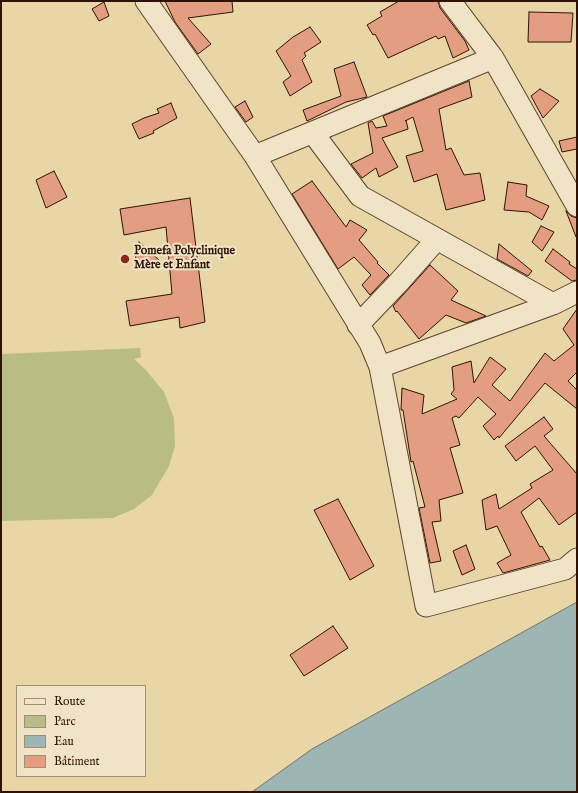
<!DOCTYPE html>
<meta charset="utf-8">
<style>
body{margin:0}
#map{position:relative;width:578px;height:793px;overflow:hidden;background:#e9d6a7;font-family:"IM FELL English",serif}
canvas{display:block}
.frame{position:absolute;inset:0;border:2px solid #301205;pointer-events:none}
.legend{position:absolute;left:16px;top:685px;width:130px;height:92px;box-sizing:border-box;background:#f1e4c6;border:1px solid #a49079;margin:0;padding:5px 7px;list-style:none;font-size:12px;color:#301205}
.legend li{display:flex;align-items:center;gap:8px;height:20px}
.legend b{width:20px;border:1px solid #a49079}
</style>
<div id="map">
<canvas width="578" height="793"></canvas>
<div class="frame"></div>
<ul class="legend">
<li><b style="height:5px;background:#f1e4c6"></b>Route</li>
<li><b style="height:11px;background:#b9bd85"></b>Parc</li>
<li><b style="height:11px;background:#9db6b4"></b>Eau</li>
<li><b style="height:11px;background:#e39d80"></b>Bâtiment</li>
</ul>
</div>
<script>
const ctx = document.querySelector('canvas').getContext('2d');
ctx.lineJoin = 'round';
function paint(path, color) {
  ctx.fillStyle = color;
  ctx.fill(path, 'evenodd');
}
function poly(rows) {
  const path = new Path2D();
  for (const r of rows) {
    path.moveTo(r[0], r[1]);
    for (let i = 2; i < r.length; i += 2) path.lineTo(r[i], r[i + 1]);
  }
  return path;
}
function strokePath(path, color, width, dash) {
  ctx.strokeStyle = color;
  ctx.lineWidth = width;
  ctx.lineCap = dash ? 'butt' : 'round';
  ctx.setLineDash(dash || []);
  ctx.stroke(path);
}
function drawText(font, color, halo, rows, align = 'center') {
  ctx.font = font + ' "IM FELL English",serif';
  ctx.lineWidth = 4;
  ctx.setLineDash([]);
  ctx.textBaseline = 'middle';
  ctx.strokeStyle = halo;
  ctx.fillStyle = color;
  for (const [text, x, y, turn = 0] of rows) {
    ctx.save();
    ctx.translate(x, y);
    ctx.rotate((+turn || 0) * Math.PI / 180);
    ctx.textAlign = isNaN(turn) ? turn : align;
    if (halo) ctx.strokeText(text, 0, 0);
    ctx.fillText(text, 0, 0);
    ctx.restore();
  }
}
paint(poly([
 [140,348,141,357,134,359,146,370,164,392,174,418,175,446,169,466,152,495,134,509,113,518,1,521,1,354]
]), '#b9bd85');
const water = poly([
 [577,602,577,792,252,792,312,749,577,602]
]);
paint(water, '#9db6b4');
strokePath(water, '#71746e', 1);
const building = poly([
 [165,1,232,1,233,12,188,18,211,44,198,54,175,22,165,1],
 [399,1,438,1,440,8,465,41,469,50,453,58,445,36,438,39,436,36,388,58,375,34,373,35,367,25,382,16,380,12,399,1],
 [104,2,109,16,99,21,92,9,104,2],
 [529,12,573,13,571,42,528,42,529,12],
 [310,27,321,42,304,53,306,56,302,60,312,82,290,96,283,82,291,76,276,51,293,37,310,27],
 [354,62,367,97,346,102,307,121,303,110,341,96,334,69,354,62],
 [469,81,472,97,439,109,446,150,451,148,464,175,480,173,485,200,446,210,437,174,414,182,406,156,423,151,413,117,405,121,406,120,408,129,382,138,398,167,379,177,376,168,362,178,351,164,373,153,368,123,372,121,376,128,387,126,383,116,469,81],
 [540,89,559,101,543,118,531,96,540,89],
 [245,101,253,117,246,122,235,107,245,101],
 [171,103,177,118,153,131,154,133,139,139,132,124,144,118,159,113,157,109,171,103],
 [577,137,577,149,562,152,559,141,577,137],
 [54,171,67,197,46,208,36,180,54,171],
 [312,181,346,227,350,220,367,230,359,240,378,262,377,263,389,275,370,295,362,285,371,275,354,257,338,269,292,194,312,181],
 [508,182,527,185,526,196,549,206,542,220,529,212,504,210,508,182],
 [190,198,205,322,180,328,179,317,130,326,126,301,172,294,166,227,124,235,120,209,190,198],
 [566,211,571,216,577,218,577,237,576,237,566,211],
 [541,226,554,232,542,251,532,242,541,226],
 [139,242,160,261,142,266,135,260,139,242],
 [499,244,532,271,528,276,497,259,499,244],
 [553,249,570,262,569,264,577,269,577,280,572,281,545,261,553,249],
 [430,265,458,291,451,300,486,316,466,323,446,315,419,339,397,311,396,312,393,306,430,265],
 [577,309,577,372,568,381,577,390,577,409,545,383,499,438,498,436,494,440,483,426,496,414,478,397,459,418,456,416,452,418,460,445,450,448,463,493,439,500,441,521,432,522,441,561,430,563,419,508,425,507,413,461,411,462,403,410,401,410,402,388,424,395,422,414,457,399,451,394,454,390,452,367,471,361,474,383,490,357,506,369,492,385,510,401,545,353,554,361,574,345,563,329,577,309],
 [544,417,553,429,544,436,577,474,577,512,559,525,539,498,521,512,540,547,542,546,550,560,503,573,497,563,511,555,497,526,486,530,482,500,496,494,499,509,532,488,530,484,553,470,535,446,516,461,505,446,544,417],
 [338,499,374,566,350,580,314,510,338,499],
 [466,545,475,569,462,575,453,551,466,545],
 [333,626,348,648,304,676,290,655,333,626]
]);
paint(building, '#e39d80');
strokePath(building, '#301205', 1);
const minor = poly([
 [146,1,255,156,370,343,380,367,426,606,565,569,577,559],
 [450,1,493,58,577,206],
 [313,133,360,196,553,304],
 [255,156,493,58],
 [358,325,399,282,437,239],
 [380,367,553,304,577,292]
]);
strokePath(minor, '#5e432e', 23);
strokePath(minor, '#f1e4c6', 21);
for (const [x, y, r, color] of [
 [125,259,5,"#8f2418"]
]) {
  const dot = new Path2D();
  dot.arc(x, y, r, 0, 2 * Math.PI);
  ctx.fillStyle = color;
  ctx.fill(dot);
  strokePath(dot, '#f1e4c6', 1.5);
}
drawText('bold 12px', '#301205', '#f1e4c6', [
 ["Pomefa Polyclinique",134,252],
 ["Mère et Enfant",134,266]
], 'left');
</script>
